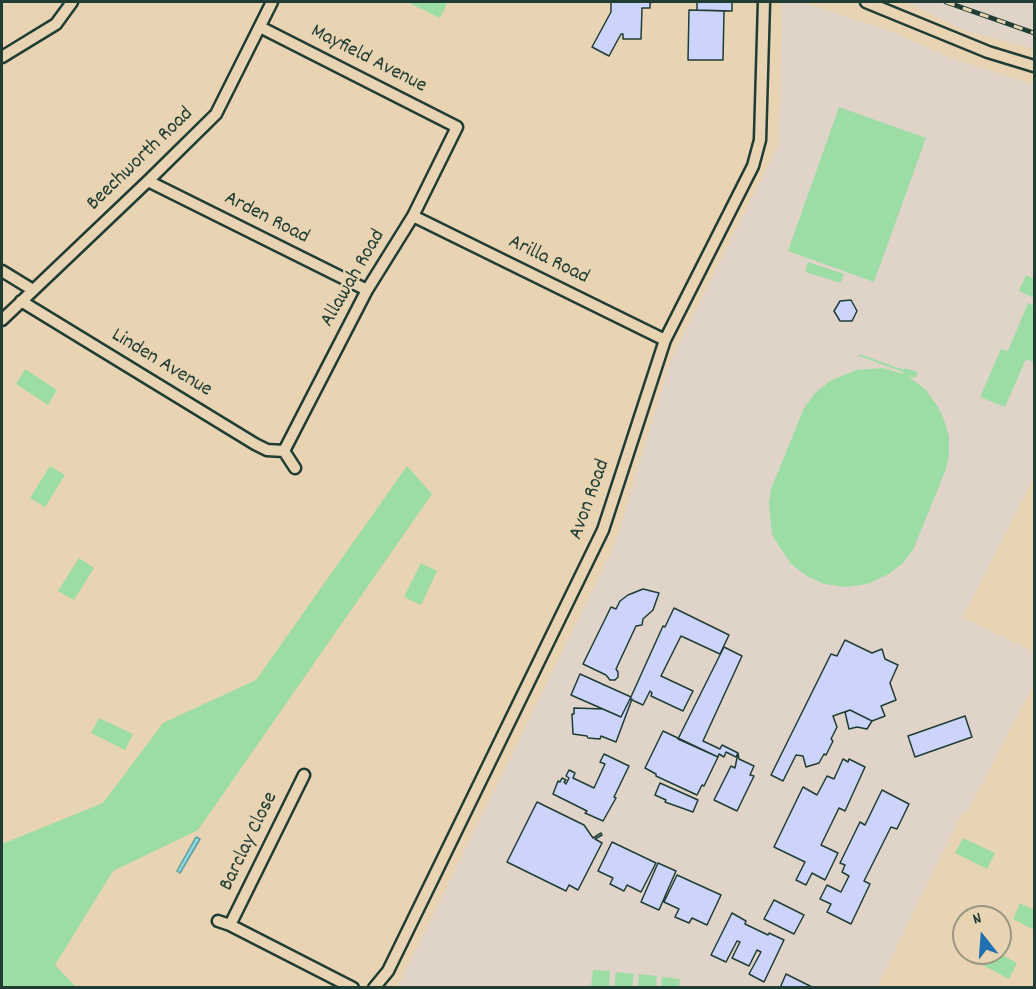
<!DOCTYPE html>
<style>
body{margin:0}
#map{position:relative;width:1036px;height:989px;overflow:hidden;background:#e8d4b2;font-family:Dekko,sans-serif}
canvas{display:block}
.frame{position:absolute;inset:0;border:3px solid #1f3d34;pointer-events:none}
.north{position:absolute;left:952px;top:905px;width:60px;height:60px;box-sizing:border-box;background:#e8d4b2;border:2px solid #989880;border-radius:50%;rotate:343deg;font-size:16px;font-weight:700;line-height:24px;text-align:center;color:#1f3d34}
.north::after{content:'';display:block;margin:auto;width:21px;height:27px;background:#1f6fb2;clip-path:polygon(50% 0,100% 100%,50% 72%,0 100%)}
</style>
<div id="map">
<canvas width="1036" height="989"></canvas>
<div class="frame"></div>
<div class="north">N</div>
</div>
<script>
const ctx = document.querySelector('canvas').getContext('2d');
ctx.lineJoin = 'round';
function paint(path, color) {
  ctx.fillStyle = color;
  ctx.fill(path, 'evenodd');
}
function poly(rows) {
  const path = new Path2D();
  for (const r of rows) {
    path.moveTo(r[0], r[1]);
    for (let i = 2; i < r.length; i += 2) path.lineTo(r[i], r[i + 1]);
  }
  return path;
}
function strokePath(path, color, width, dash) {
  ctx.strokeStyle = color;
  ctx.lineWidth = width;
  ctx.lineCap = dash ? 'butt' : 'round';
  ctx.setLineDash(dash || []);
  ctx.stroke(path);
}
function drawText(font, color, halo, rows, align = 'center') {
  ctx.font = font + ' Dekko,sans-serif';
  ctx.lineWidth = 4.5;
  ctx.setLineDash([]);
  ctx.textBaseline = 'middle';
  ctx.strokeStyle = halo;
  ctx.fillStyle = color;
  for (const [text, x, y, turn = 0] of rows) {
    ctx.save();
    ctx.translate(x, y);
    ctx.rotate((+turn || 0) * Math.PI / 180);
    ctx.textAlign = isNaN(turn) ? turn : align;
    if (halo) ctx.strokeText(text, 0, 0);
    ctx.fillText(text, 0, 0);
    ctx.restore();
  }
}
paint(poly([
 [782,2,802,2,893,32,951,58,1034,85,1034,477,963,617,1034,652,1034,684,967,813,963,812,877,987,397,988,615,544,671,359,779,143],
 [906,2,1034,2,1034,49,966,31]
]), '#e0d4c8');
paint(poly([
 [407,2,443,2,447,4,440,18],
 [839,107,926,138,874,282,788,251],
 [808,262,844,274,841,283,805,272],
 [1026,275,1034,279,1034,298,1019,291],
 [1028,303,1034,306,1034,358,1033,362,1026,359,1005,407,980,397,1001,349,1008,351],
 [859,354,904,370,905,368,918,372,915,378,908,376,926,390,938,407,943,417,949,436,949,455,946,469,913,550,902,564,887,575,867,584,846,587,824,584,807,576,791,564,772,535,769,503,771,489,804,408,815,393,830,381,856,370,883,368,903,374,903,372,859,356],
 [25,369,57,390,48,405,16,384],
 [50,466,65,475,45,507,30,498],
 [407,466,432,494,198,830,113,871,55,965,76,987,2,988,2,844,103,803,163,723,256,680],
 [79,558,94,568,74,600,58,591],
 [421,563,437,571,421,605,404,597],
 [99,718,133,734,125,750,91,733],
 [963,838,995,853,987,869,955,853],
 [1020,903,1034,910,1034,930,1013,919],
 [977,953,998,953,1017,963,1009,979,973,960],
 [593,970,610,971,609,987,591,987],
 [616,972,634,974,632,987,614,987],
 [639,974,657,976,656,987,638,987],
 [662,977,680,979,679,987,661,987]
]), '#9cdca5');
const water = poly([
 [196,837,200,839,180,873,177,871,196,837]
]);
paint(water, '#89dae1');
strokePath(water, '#5f9b9c', 1.5);
const building = poly([
 [611,2,653,2,650,3,650,8,642,8,641,39,623,39,623,34,621,34,609,56,592,47,611,12,611,2],
 [697,2,732,2,732,11,697,10,697,2],
 [689,10,724,11,723,60,688,60,689,10],
 [851,300,857,311,852,321,840,321,834,311,840,301,851,300],
 [643,589,659,593,653,610,643,619,642,625,636,626,616,669,618,672,618,677,615,680,610,680,606,675,583,664,611,607,616,609,620,601,628,595,643,589],
 [674,608,729,635,720,654,681,636,661,676,693,691,683,711,651,696,652,693,650,691,643,705,630,699,663,626,665,627,674,608],
 [845,640,872,653,882,649,885,659,898,665,890,683,896,700,881,706,885,716,872,721,850,710,833,716,837,727,831,739,833,741,826,755,824,754,819,763,806,767,803,756,796,755,783,781,771,775,831,654,837,656,845,640],
 [724,647,742,656,703,741,720,749,722,745,738,753,736,757,726,752,724,757,719,754,718,757,678,739,724,647],
 [580,674,631,697,621,717,571,695,580,674],
 [630,699,632,699,616,742,601,736,600,739,588,738,587,736,573,734,572,714,574,714,574,708,603,709,621,717,630,699],
 [850,710,872,721,867,729,857,727,849,729,845,712,850,710],
 [965,716,972,737,915,757,908,736,965,716],
 [663,731,718,757,704,786,702,785,697,795,656,776,656,774,645,768,663,731],
 [738,753,739,759,754,766,750,775,754,776,737,811,714,800,731,766,735,768,738,753],
 [604,754,629,766,614,797,616,798,603,821,585,813,587,811,553,794,558,781,560,782,562,778,566,780,564,782,566,784,569,778,566,776,569,770,575,773,573,778,594,788,605,764,600,762,604,754],
 [843,759,848,762,849,759,865,767,845,811,839,808,821,845,838,853,825,880,812,873,806,885,796,880,805,862,774,847,803,787,817,795,827,776,834,779,843,759],
 [660,783,698,800,693,812,665,802,666,800,655,795,660,783],
 [882,790,909,804,897,829,891,827,864,881,870,884,851,924,827,912,831,904,820,899,827,885,841,892,849,876,842,872,845,865,840,863,860,822,865,825,882,790],
 [537,802,584,825,593,838,601,833,602,835,595,839,602,843,578,890,569,885,566,891,507,862,537,802],
 [612,842,656,863,641,892,627,885,624,891,610,884,613,878,598,871,612,842],
 [658,863,676,871,659,910,641,902,658,863],
 [677,875,721,895,707,925,692,918,689,923,675,917,679,909,664,902,677,875],
 [774,900,804,915,794,934,764,919,774,900],
 [732,913,746,921,745,924,768,935,769,933,784,940,764,982,749,974,761,952,757,950,749,966,732,958,740,942,737,941,726,962,711,955,732,913],
 [786,974,814,988,780,988,786,974]
]);
paint(building, '#ccd4fc');
strokePath(building, '#1f3d34', 1.5);
const street = poly([
 [866,2,988,52,1034,66],
 [260,27,457,127,413,216,367,290,284,451],
 [2,57,56,24,72,2],
 [148,181,367,290],
 [413,216,665,340],
 [2,271,33,290],
 [21,301,255,444,267,450,284,451],
 [2,320,148,181,216,114,272,2],
 [284,451,295,468],
 [218,921,230,925,353,988],
 [230,925,304,775],
 [374,988,388,971,603,530,665,340,753,166,760,140,764,2]
]);
strokePath(street, '#1f3d34', 15);
strokePath(street, '#e8d4b2', 10);
const rail = poly([
 [946,2,1034,33]
]);
strokePath(rail, '#1f3d34', 5);
strokePath(rail, '#e8d4b2', 3, [9]);
drawText('21px', '#1f3d34', '#e8d4b2', [
 ["Mayfield Avenue",368,60,27],
 ["Beechworth Road",141,160,-44],
 ["Arden Road",266,219,27],
 ["Arilla Road",548,261,26],
 ["Allawah Road",354,279,-60],
 ["Linden Avenue",161,364,31],
 ["Avon Road",591,500,-70],
 ["Barclay Close",250,842,-64]
]);
</script>
